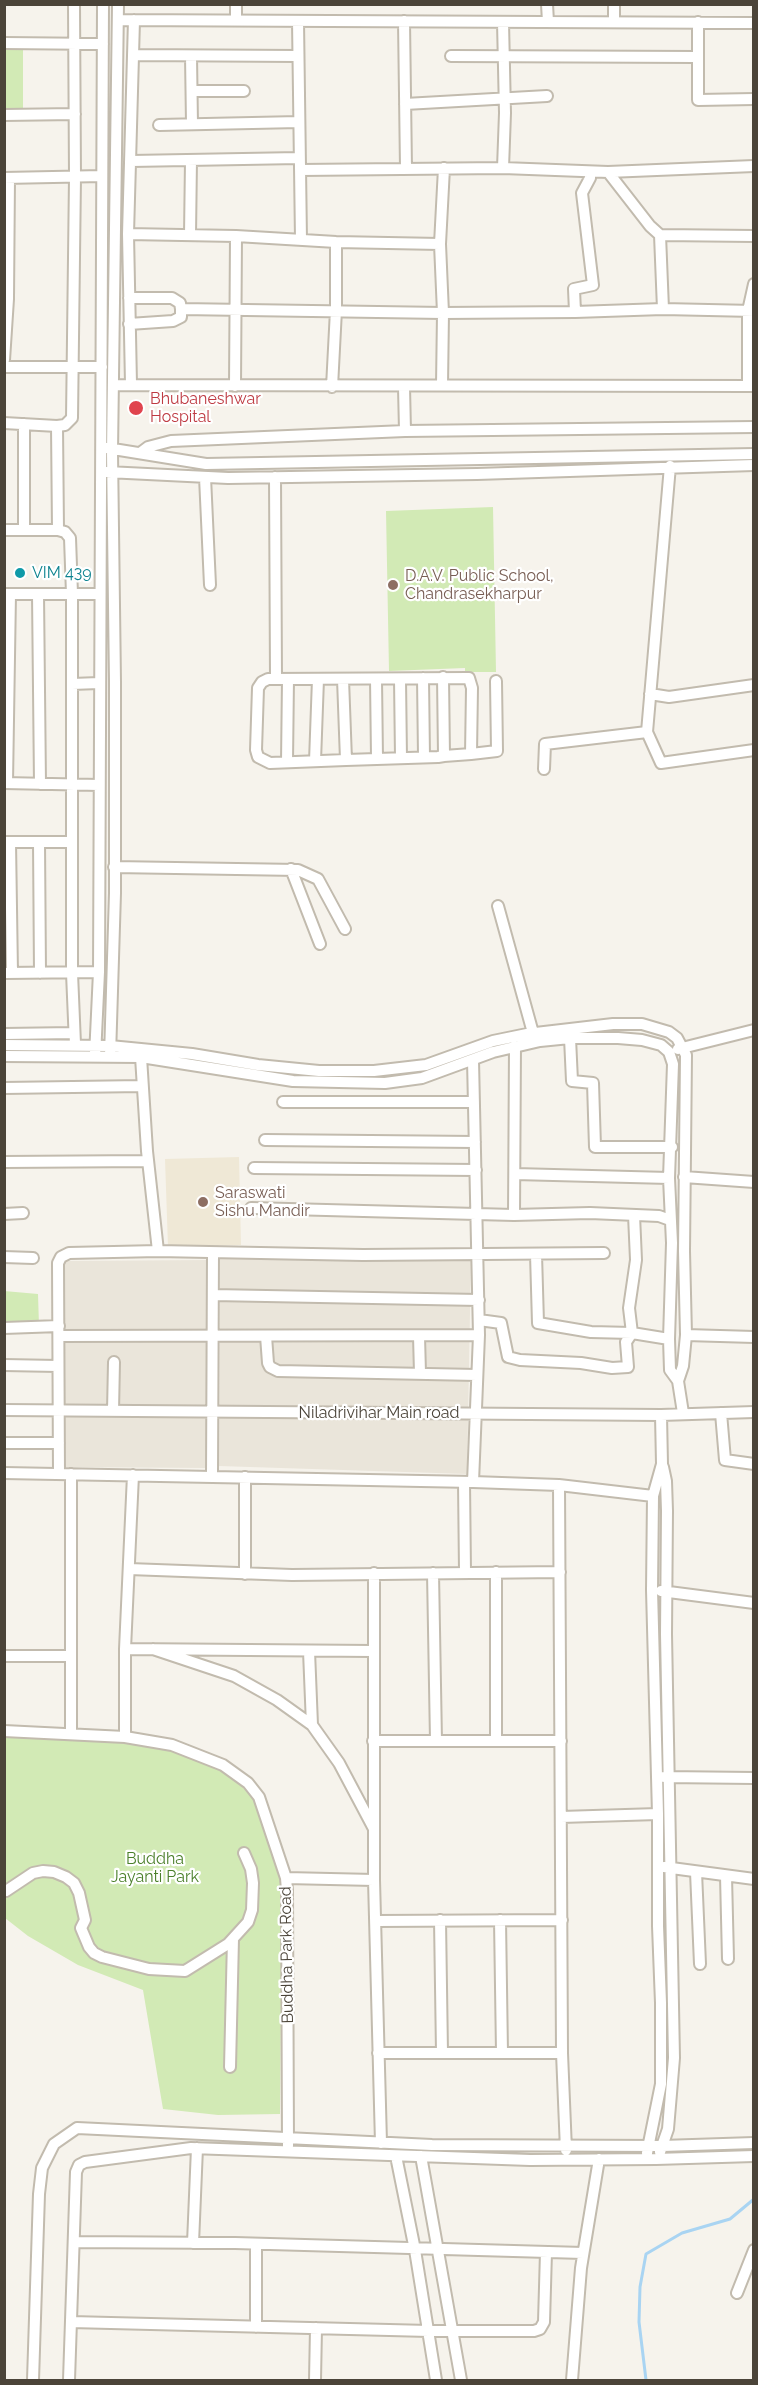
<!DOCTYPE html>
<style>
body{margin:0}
#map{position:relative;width:758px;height:2385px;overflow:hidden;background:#f6f3ec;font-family:Raleway,sans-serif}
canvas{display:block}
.frame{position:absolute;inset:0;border:6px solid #4b4439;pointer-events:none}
</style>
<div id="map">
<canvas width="758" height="2385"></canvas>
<div class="frame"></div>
</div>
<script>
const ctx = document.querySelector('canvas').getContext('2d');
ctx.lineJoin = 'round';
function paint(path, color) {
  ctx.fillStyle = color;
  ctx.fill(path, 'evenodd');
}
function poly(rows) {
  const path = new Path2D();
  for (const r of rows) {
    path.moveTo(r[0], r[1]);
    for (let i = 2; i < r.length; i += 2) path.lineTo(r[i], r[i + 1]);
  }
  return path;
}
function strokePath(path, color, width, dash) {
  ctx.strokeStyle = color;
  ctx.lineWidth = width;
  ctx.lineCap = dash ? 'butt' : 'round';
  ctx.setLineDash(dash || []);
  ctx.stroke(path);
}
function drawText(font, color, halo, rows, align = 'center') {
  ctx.font = font + ' Raleway,sans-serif';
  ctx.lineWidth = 4.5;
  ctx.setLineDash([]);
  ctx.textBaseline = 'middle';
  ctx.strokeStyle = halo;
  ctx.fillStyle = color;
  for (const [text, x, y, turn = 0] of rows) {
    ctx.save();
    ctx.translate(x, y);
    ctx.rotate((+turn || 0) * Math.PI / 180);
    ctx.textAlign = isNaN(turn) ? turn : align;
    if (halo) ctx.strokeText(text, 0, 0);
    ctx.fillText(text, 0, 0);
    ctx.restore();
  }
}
paint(poly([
 [220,1258,471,1259,467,1474,219,1466],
 [208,1260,206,1468,64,1467,63,1261]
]), '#eae5da');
paint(poly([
 [239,1157,241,1245,168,1247,165,1159]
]), '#efe8d6');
paint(poly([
 [5,43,23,43,23,115,5,114],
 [493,507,496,672,465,672,465,668,389,671,386,511],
 [4,1291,38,1294,39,1326,5,1323],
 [4,1736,155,1744,199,1759,232,1776,254,1799,272,1846,282,1887,280,2114,218,2115,163,2109,143,1990,78,1965,28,1936,5,1918]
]), '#d2eab5');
strokePath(poly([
 [646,2380,639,2322,640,2287,646,2254,682,2233,730,2219,754,2199]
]), '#a9d4f2', 3);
const minor = poly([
 [547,4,548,22],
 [118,20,754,23],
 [236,20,236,4],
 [298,21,301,240],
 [404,21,406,169],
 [614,22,614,4],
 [698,22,698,100,754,99],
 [4,43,103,44],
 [135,55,298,56],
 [191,56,192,124],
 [451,56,697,57],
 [192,91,244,91],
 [405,104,547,96],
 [4,115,75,114],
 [159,125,299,122],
 [131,161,299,158],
 [503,168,505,113,503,22],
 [300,170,503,168,608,172,754,166],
 [608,172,650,226,660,235,754,236],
 [4,178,102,176],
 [128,234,236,236,336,242,440,244],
 [190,235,191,160],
 [129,298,172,298,180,303,181,309,181,317,173,321,129,324],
 [181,309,443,313,575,312,574,289,593,285,582,193,590,178,590,172],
 [663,309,754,311],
 [575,312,663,309,660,235],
 [4,360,8,299,9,178],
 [4,367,102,367],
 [131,384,128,234,134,20],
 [113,385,754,386],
 [442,385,443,313,440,244,444,168],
 [748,385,748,311,754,284],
 [235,386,236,236],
 [332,387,336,310,336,242],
 [404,387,405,431],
 [4,423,57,426,65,425,72,418,75,177,74,4],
 [24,424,24,530],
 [57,426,58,530],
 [107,448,206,464,754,454],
 [140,453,148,447,171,441,405,431,754,427],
 [670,466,647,732,661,763,754,750],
 [107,472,228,478,477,474,754,465],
 [205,477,210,585],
 [275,477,276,679],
 [4,530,58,530,65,532,70,538,72,594,72,973,75,1044],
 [5,594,100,594],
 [38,594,40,784],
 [443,677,444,756],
 [423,678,424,757],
 [343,679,346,760],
 [376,679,377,758],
 [400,679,401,758],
 [72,684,99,683],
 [650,694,669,697,754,685],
 [471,754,472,688,469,678,268,679,262,682,258,688,256,750,258,757,270,763,346,760,438,757,444,756,471,754,497,751,496,681],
 [315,761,318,679],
 [287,762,288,679],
 [544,769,545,744,647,732],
 [4,783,99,785],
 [7,783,10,594],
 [5,842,72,842],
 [10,842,12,973],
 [39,842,40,973],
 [114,867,298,870,318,879,345,929],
 [291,869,320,944],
 [498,906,533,1033],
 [5,973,99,972],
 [4,1034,74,1033],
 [570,1038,572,1081,593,1083,595,1147,672,1147],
 [4,1045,110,1046,192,1054,258,1065,319,1071,374,1071,426,1065,493,1041,527,1034,613,1024,642,1024,669,1032,677,1038,686,1055,684,1251,686,1335,683,1366,678,1381],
 [678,1049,754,1030],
 [4,1056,141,1057,293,1081,385,1083,422,1078,493,1052,540,1041,570,1038,618,1038,642,1040,661,1045,669,1052,673,1064,669,1178,672,1243,669,1339,670,1370,678,1381,683,1413],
 [95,1056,99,972,103,4],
 [110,1056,115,893,115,682,112,452,118,4],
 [141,1057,147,1151,158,1251],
 [4,1088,142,1086],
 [283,1102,474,1102],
 [265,1140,475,1142],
 [4,1162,148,1161],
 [254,1168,476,1170],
 [515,1174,669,1178],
 [684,1177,754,1182],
 [251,1208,514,1215,590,1213,659,1216,670,1220],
 [4,1214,23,1213],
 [514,1215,515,1046],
 [536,1254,538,1323,591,1332,632,1333,629,1308,636,1260,634,1215],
 [4,1257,33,1258],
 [213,1295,479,1300],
 [479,1320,501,1323,508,1357,520,1360,581,1363,612,1368,628,1367,626,1342,632,1333,669,1339],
 [4,1328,59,1326],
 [686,1335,754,1337],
 [59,1336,479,1335],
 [266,1336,268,1363,270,1367,278,1371,477,1375],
 [419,1336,420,1373],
 [4,1365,58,1366],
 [4,1410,661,1415,754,1412],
 [113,1411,114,1362],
 [721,1413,725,1460,754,1464],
 [4,1443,59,1443],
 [4,1473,473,1482,559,1485,653,1496],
 [59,1474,58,1263,61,1257,69,1253,158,1251,363,1255,604,1253],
 [212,1476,213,1253],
 [464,1482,465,1572],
 [473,1482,479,1335,473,1060],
 [559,1485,562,2053,566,2150],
 [129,1569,292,1575,560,1572],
 [374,1573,374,1880,381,2143],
 [433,1573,436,1741],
 [245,1574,245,1477],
 [661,1591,754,1603],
 [125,1649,373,1651],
 [153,1649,234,1676,277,1700,312,1725,339,1763,374,1829],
 [309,1651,312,1725],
 [4,1656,71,1656],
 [4,1731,125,1737,172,1745,223,1765,248,1783,259,1797,286,1878,287,1890,288,2146],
 [71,1733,71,1474],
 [125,1737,125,1649,133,1475],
 [373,1741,561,1741],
 [496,1741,496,1572],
 [664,1777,754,1778],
 [561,1817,658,1814],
 [664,1867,754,1879],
 [696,1872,700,1964],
 [726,1876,728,1959],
 [286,1878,374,1880],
 [4,1890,6,1891,33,1873,43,1871,54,1872,66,1877,74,1883,79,1893,85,1920,81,1928,89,1947,94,1953,102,1957,149,1969,185,1971,228,1944,248,1922,252,1910,253,1883,251,1869,244,1853],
 [440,1920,442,2053],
 [500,1920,502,2053],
 [376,1921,562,1920],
 [378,2053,562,2053],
 [230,2067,233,1939],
 [660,2152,668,2129,674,2058,666,1634,667,1511,666,1481,663,1467],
 [647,2153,661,2084,661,2003,658,1926,658,1814,652,1590,653,1496,662,1464,661,1415],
 [396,2156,415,2250,436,2380],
 [421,2156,461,2380],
 [74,2242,235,2243,583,2253],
 [193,2243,197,2148],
 [737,2293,754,2250],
 [71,2322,429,2331,534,2331,540,2329,544,2322,546,2252],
 [256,2327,256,2244],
 [33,2380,39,2194,42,2168,54,2144,77,2128,432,2145,662,2146,754,2143],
 [69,2380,76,2172,79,2165,85,2162,191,2148,530,2160,656,2159,754,2156],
 [315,2380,316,2328],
 [572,2380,581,2268,599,2159]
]);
strokePath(minor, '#c2bbae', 14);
strokePath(minor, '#fff', 10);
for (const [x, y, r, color] of [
 [136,408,8,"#e0444e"],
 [20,573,6,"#0f9aa8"],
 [393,585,6,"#8d6e63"],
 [203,1202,6,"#8d6e63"]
]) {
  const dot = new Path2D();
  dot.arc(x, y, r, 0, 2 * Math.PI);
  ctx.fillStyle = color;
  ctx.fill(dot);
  strokePath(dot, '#fff', 2);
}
drawText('16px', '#be3a42', '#fff', [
 ["Bhubaneshwar",150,399],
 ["Hospital",150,417]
], 'left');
drawText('16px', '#0d838f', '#fff', [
 ["VIM 439",32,573]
], 'left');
drawText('16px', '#785e54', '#fff', [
 ["D.A.V. Public School,",405,576],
 ["Chandrasekharpur",405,594],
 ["Saraswati",215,1193],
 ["Sishu Mandir",215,1211]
], 'left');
drawText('16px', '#4b4439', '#fff', [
 ["Niladrivihar Main road",379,1413],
 ["Buddha Park Road",287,1955,-91]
]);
drawText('16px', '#4a7f2a', '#fff', [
 ["Buddha",155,1859],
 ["Jayanti Park",155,1877]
]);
</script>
